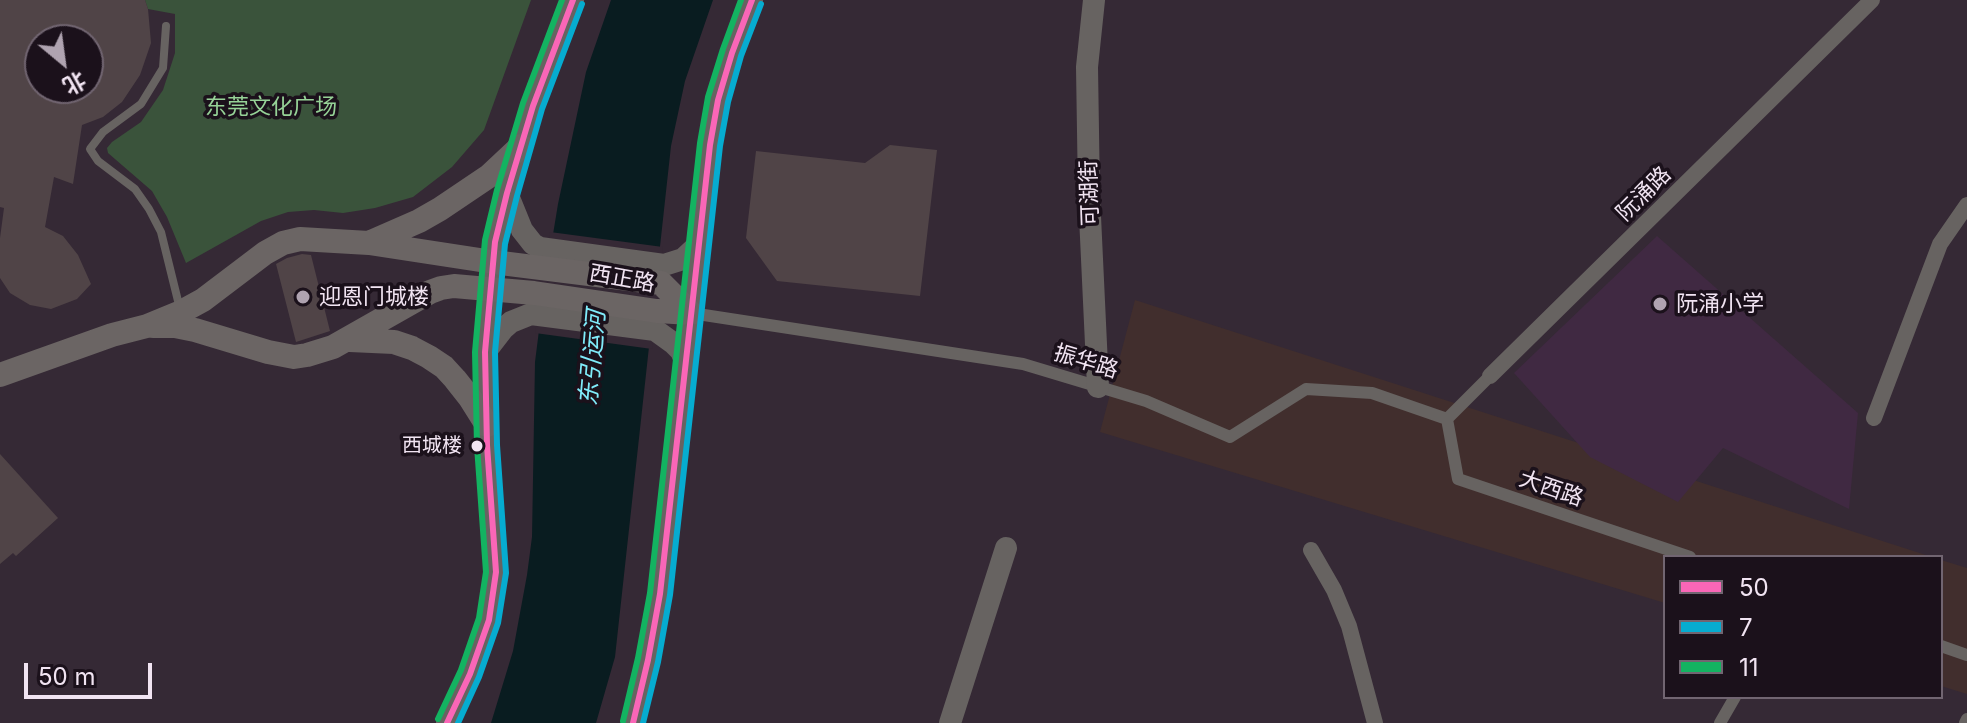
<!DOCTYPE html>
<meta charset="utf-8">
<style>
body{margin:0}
#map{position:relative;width:1967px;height:723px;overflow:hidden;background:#352935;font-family:Inter,"Noto Sans SC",sans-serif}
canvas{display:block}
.legend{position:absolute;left:1663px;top:555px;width:280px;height:144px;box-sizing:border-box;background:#1b111b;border:2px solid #716571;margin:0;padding:10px 14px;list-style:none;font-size:24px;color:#f1e4f2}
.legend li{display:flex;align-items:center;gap:16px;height:40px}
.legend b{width:40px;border:2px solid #716571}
.north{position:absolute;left:24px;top:24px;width:80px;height:80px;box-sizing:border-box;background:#1b111b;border:2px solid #716571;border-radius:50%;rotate:151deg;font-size:22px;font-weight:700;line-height:32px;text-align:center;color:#f1e4f2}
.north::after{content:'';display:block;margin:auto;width:28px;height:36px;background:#afa3b0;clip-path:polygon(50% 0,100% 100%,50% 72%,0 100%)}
.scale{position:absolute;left:24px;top:663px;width:128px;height:36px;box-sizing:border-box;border:4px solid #f1e4f2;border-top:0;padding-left:10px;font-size:24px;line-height:28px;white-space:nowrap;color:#f1e4f2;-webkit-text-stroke:6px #1b111b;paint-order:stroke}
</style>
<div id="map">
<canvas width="1967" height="723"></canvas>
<ul class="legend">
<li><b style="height:10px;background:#fa66b7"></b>50</li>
<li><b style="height:10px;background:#06acd0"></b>7</li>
<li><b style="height:10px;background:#13b361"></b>11</li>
</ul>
<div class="north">北</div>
<div class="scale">50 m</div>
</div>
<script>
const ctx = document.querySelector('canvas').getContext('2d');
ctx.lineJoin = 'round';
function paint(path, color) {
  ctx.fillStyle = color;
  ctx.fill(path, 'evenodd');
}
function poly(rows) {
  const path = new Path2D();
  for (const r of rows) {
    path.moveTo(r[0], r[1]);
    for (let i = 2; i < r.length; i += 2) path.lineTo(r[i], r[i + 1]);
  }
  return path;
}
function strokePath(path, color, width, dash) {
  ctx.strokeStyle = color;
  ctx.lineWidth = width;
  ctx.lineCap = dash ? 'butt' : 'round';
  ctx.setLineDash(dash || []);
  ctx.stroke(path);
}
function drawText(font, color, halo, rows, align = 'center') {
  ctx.font = font + ' Inter,"Noto Sans SC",sans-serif';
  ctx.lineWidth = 7;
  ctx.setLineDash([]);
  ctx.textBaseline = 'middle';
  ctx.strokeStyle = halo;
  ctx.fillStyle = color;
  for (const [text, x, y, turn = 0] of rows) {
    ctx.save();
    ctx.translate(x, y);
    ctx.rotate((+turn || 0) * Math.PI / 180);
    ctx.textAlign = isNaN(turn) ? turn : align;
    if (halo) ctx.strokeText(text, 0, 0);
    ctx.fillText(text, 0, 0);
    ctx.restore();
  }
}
paint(poly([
 [1135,300,1932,557,1665,557,1665,603,1100,432],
 [1941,560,1967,568,1967,694,1941,686]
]), '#412e2d');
paint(poly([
 [1657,236,1858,413,1849,509,1723,448,1678,502,1590,457,1514,373]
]), '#402942');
paint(poly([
 [145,0,531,0,484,130,452,167,413,197,375,208,343,213,314,210,288,212,261,221,186,263,167,217,152,191,108,153,107,148,112,142,141,122,163,90,175,53,175,14,148,9]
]), '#3a533b');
paint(poly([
 [611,0,713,0,685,81,671,146,615,657,596,723,491,723,513,651,527,575,532,537,535,362,545,283,558,204,586,72]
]), '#091c20');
paint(poly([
 [550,232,663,247,652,349,535,333]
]), '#352935');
paint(poly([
 [0,0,145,0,148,9,151,43,140,75,122,102,103,117,82,125,73,184,54,177,45,227,63,236,78,255,91,284,77,299,51,309,30,305,10,293,0,278,0,238,4,208,0,207],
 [40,40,88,40,88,88,40,88],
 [890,145,937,150,920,296,777,281,746,238,756,151,865,163],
 [302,254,311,255,330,331,296,342,276,264,287,258],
 [0,454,58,518,16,556,13,553,0,564]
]), '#504447');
strokePath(poly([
 [166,26,163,68,141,104,103,132,90,149,98,161,135,189,149,209,161,232,180,309]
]), '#676361', 8);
strokePath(poly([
 [691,313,1023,364,1146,401,1230,437,1306,389,1372,393,1447,419],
 [1447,419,1458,479,1690,557],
 [1447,419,1490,376],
 [1941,646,1967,655],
 [1720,723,1735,697],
 [1965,723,1967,719]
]), '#676361', 12);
strokePath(poly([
 [1490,376,1872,0],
 [1874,418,1940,244,1967,205],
 [1311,550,1334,590,1349,626,1375,723]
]), '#676361', 16);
strokePath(poly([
 [1094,0,1087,67,1089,195,1098,387],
 [507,193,522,230,533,244,540,248,664,265,683,259,698,245],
 [486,351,503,329,511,322,531,314,655,330,673,343,681,351,686,363],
 [447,723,470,674,489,620,496,572,487,445,485,352,495,242,507,193,533,106,573,0],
 [633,723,648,660,660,594,710,145,718,100,732,53,752,0],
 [950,723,1006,548]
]), '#676361', 22);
strokePath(poly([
 [371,242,419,221,440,209,489,176,521,146],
 [153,326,175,326,195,330,268,352,294,357,307,355,333,347,430,292,441,288,454,286,534,293,657,311,691,313],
 [350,340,394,342,412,348,429,357,444,367,455,379,470,398,487,425],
 [0,375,112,335,147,326,181,312,203,300,265,253,283,243,300,239,369,243,493,262,661,283,691,313]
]), '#6b6564', 24);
strokePath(poly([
 [447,723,470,674,489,620,496,572,487,445,485,352,495,242,507,193,533,106,573,0],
 [633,723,648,660,660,594,710,145,718,100,732,53,752,0]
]), '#fa66b7', 6);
strokePath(poly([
 [458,723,479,677,498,623,506,573,497,445,495,352,505,244,517,196,542,109,582,4],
 [643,723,658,662,670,595,720,146,728,102,741,56,761,4]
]), '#06acd0', 6);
strokePath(poly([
 [438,719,461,670,479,618,486,572,477,446,475,352,485,240,497,190,523,103,562,0],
 [623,721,638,658,650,593,700,143,708,97,723,49,741,0]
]), '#13b361', 6);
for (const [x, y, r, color] of [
 [303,297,8,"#afa3b0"],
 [1660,304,8,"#afa3b0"],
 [477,446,7,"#f1e4f2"]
]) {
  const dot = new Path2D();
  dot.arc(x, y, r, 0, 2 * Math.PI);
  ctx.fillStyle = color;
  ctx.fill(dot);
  strokePath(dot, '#1b111b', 3);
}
drawText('20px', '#f1e4f2', '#1b111b', [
 ["西城楼",462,446]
], 'right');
drawText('22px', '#96d297', '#1b111b', [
 ["东莞文化广场",271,107]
]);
drawText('22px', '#f1e4f2', '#1b111b', [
 ["可湖街",1090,193,-92],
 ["阮涌路",1644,194,-45],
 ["西正路",622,279,10],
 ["振华路",1086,362,17],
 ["大西路",1551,489,19]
]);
drawText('22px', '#f1e4f2', '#1b111b', [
 ["迎恩门城楼",319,297],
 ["阮涌小学",1676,304]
], 'left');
drawText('italic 24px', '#80ecfb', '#1b111b', [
 ["东引运河",593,358,-85]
]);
</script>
